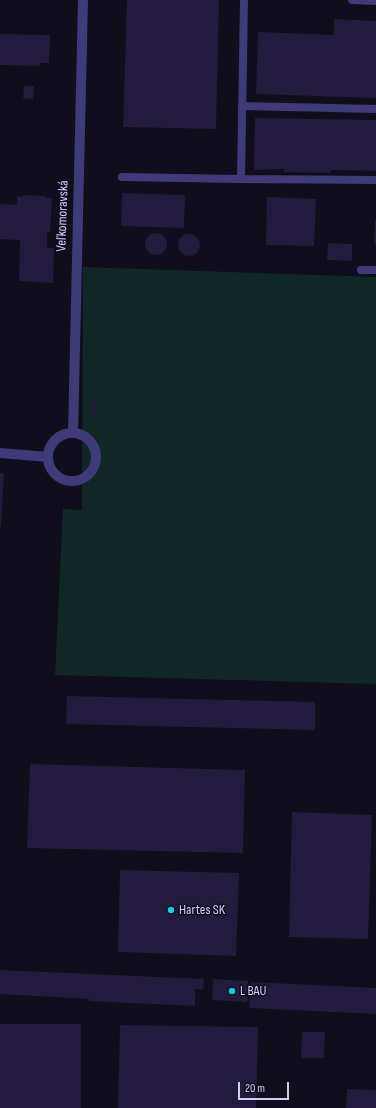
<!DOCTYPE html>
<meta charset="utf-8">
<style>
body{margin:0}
#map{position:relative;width:376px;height:1108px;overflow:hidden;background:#100d1d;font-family:"Sofia Sans Condensed",sans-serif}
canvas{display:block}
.scale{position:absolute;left:238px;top:1082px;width:51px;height:18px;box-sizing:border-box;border:2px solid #d3cdfc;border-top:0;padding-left:5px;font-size:12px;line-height:14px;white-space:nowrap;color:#d3cdfc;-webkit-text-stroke:3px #100d1d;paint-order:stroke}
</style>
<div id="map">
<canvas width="376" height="1108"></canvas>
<div class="scale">20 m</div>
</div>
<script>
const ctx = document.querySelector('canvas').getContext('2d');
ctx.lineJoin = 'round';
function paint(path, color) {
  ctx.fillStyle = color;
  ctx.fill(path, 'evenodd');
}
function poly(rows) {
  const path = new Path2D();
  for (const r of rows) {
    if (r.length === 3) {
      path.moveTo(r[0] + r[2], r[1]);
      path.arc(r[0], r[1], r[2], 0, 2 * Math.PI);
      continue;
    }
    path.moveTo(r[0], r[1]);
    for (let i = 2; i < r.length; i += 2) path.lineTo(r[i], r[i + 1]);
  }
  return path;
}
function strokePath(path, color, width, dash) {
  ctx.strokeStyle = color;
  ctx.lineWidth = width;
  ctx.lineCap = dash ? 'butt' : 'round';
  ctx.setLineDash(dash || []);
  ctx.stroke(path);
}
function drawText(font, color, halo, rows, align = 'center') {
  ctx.font = font + ' "Sofia Sans Condensed",sans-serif';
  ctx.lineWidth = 3;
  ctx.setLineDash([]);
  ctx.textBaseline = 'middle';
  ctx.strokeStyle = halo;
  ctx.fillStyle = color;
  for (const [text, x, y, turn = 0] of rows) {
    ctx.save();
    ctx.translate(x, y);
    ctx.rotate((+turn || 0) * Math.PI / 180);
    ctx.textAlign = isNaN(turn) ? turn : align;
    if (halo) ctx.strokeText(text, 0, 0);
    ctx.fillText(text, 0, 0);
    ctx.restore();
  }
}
paint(poly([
 [83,267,376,277,376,684,55,675,63,509,82,510]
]), '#112726');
paint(poly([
 [127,0,219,0,216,129,123,127],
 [334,19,376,21,376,98,256,94,258,32,334,35],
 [0,34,50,35,49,63,40,63,39,66,0,65],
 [24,86,34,86,33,99,23,98],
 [255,118,376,120,376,171,330,170,331,173,284,172,284,169,254,170],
 [122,193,185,195,184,228,121,226],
 [23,195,46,196,46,198,52,198,50,232,47,232,47,248,54,248,53,283,19,281,20,240,0,239,0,204,17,205,17,196,23,197],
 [267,197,316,199,314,246,266,245],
 [375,220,376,220,376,244,374,244],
 [156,244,11],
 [189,245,11],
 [328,243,352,244,352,261,327,260],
 [90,402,97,403,97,415,90,415],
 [0,473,4,474,1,527,0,527],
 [67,696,315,702,315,730,66,724],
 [30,764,245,770,243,853,27,848],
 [292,812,372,815,368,939,289,937],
 [120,870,239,873,236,956,118,952],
 [0,970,204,979,203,989,195,989,195,1006,89,1001,89,999,0,994],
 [213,979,248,981,247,1002,212,1000],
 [251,982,376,988,376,1014,249,1008],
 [0,1024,81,1024,81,1108,0,1108],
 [120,1025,258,1027,256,1108,118,1108],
 [302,1032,325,1032,324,1058,301,1058],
 [347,1089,376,1090,376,1108,346,1108]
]), '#221b3d');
strokePath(poly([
 [244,0,241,179,376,180],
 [352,0,376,1],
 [242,106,376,109],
 [122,177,241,179],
 [361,270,376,270]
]), '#3f3b79', 8);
strokePath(poly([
 [73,433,83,0],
 [72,457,24],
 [0,453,48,457]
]), '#3f3b79', 10);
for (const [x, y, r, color] of [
 [171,910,4,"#10cde5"],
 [232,991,4,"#10cde5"]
]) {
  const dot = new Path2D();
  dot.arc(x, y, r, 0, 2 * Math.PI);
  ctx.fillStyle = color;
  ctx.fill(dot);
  strokePath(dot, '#100d1d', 1.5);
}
drawText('14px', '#d3cdfc', '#100d1d', [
 ["Veľkomoravská",63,216,-88]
]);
drawText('14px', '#d3cdfc', '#100d1d', [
 ["Hartes SK",179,910],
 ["L BAU",240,991]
], 'left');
</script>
